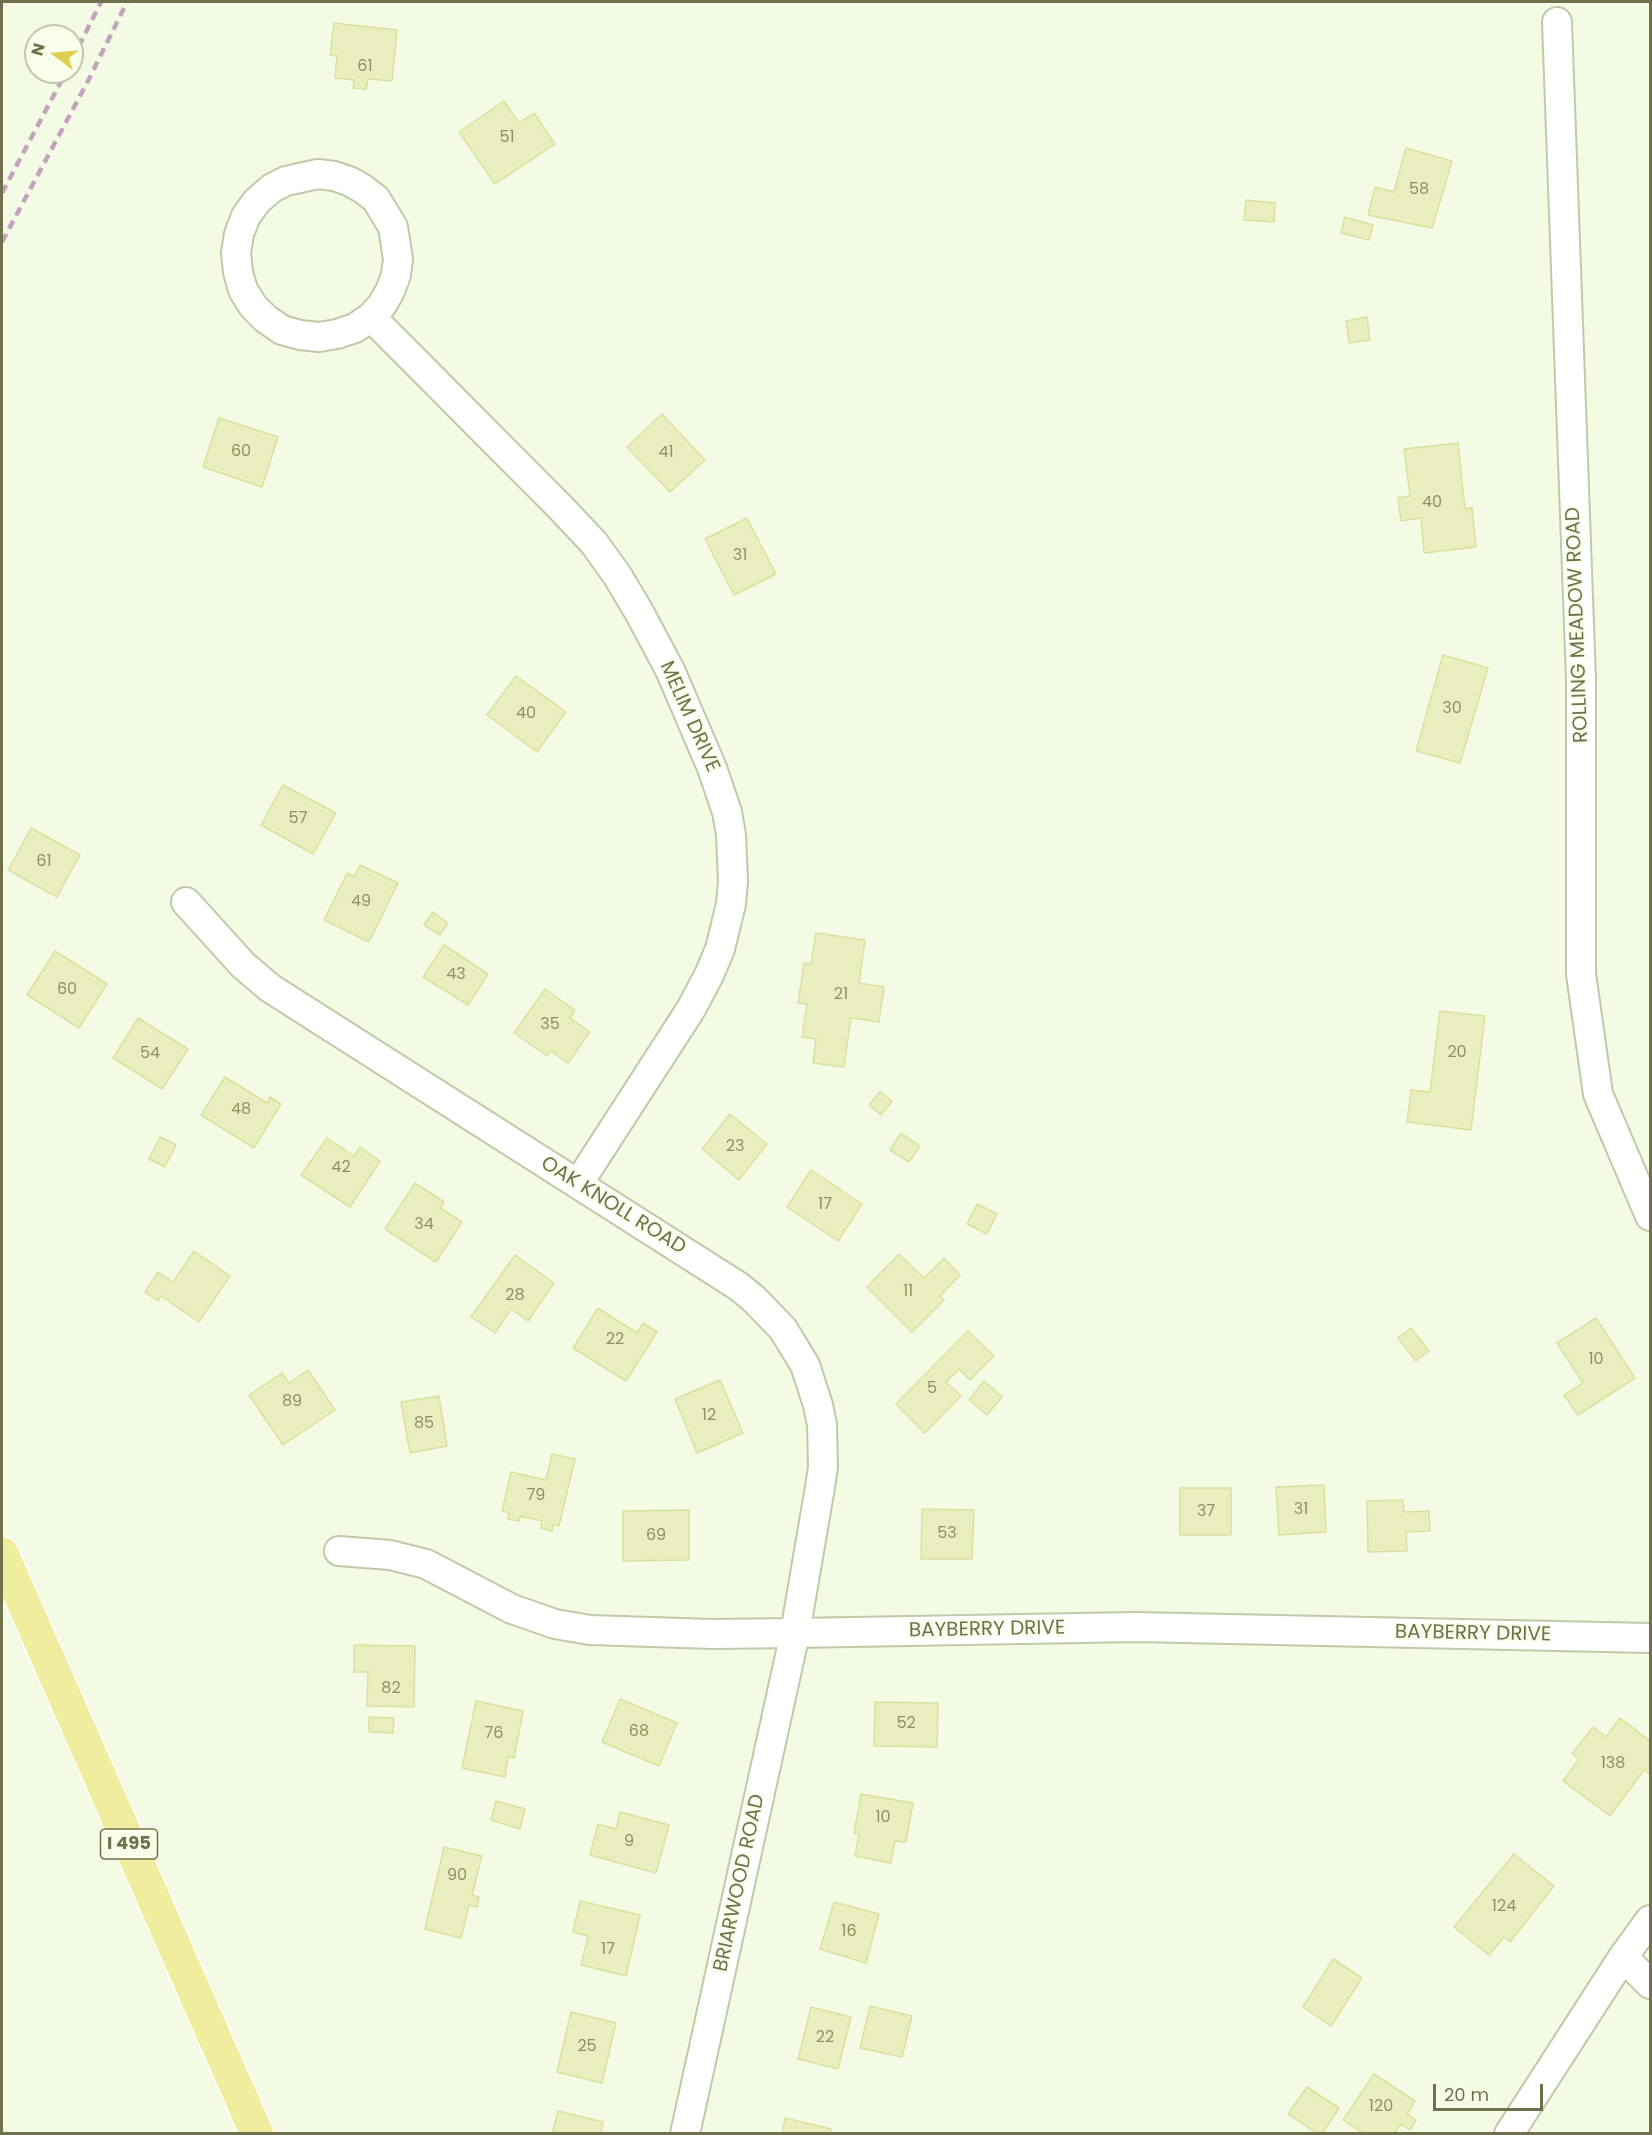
<!DOCTYPE html>
<style>
body{margin:0}
#map{position:relative;width:1652px;height:2135px;overflow:hidden;background:#f4fbe4;font-family:Poppins,sans-serif}
canvas{display:block}
.frame{position:absolute;inset:0;border:3px solid #70714c;pointer-events:none}
.north{position:absolute;left:24px;top:24px;width:60px;height:60px;box-sizing:border-box;background:#f8feea;border:2px solid #c2c6ab;border-radius:50%;rotate:286deg;font-size:16px;font-weight:700;line-height:24px;text-align:center;color:#70714c}
.north::after{content:'';display:block;margin:auto;width:21px;height:27px;background:#ddd051;clip-path:polygon(50% 0,100% 100%,50% 72%,0 100%)}
.scale{position:absolute;left:1433px;top:2084px;width:110px;height:27px;box-sizing:border-box;border:3px solid #70714c;border-top:0;padding-left:8px;font-size:18px;line-height:21px;white-space:nowrap;color:#70714c;-webkit-text-stroke:4px #f8feea;paint-order:stroke}
</style>
<div id="map">
<canvas width="1652" height="2135"></canvas>
<div class="frame"></div>
<div class="north">N</div>
<div class="scale">20 m</div>
</div>
<script>
const ctx = document.querySelector('canvas').getContext('2d');
ctx.lineJoin = 'round';
function paint(path, color) {
  ctx.fillStyle = color;
  ctx.fill(path, 'evenodd');
}
function poly(rows) {
  const path = new Path2D();
  for (const r of rows) {
    path.moveTo(r[0], r[1]);
    for (let i = 2; i < r.length; i += 2) path.lineTo(r[i], r[i + 1]);
  }
  return path;
}
function strokePath(path, color, width, dash) {
  ctx.strokeStyle = color;
  ctx.lineWidth = width;
  ctx.lineCap = dash ? 'butt' : 'round';
  ctx.setLineDash(dash || []);
  ctx.stroke(path);
}
function drawText(font, color, halo, rows, align = 'center') {
  ctx.font = font + ' Poppins,sans-serif';
  ctx.lineWidth = 4.5;
  ctx.setLineDash([]);
  ctx.textBaseline = 'middle';
  ctx.strokeStyle = halo;
  ctx.fillStyle = color;
  for (const [text, x, y, turn = 0] of rows) {
    ctx.save();
    ctx.translate(x, y);
    ctx.rotate((+turn || 0) * Math.PI / 180);
    ctx.textAlign = isNaN(turn) ? turn : align;
    if (halo) ctx.strokeText(text, 0, 0);
    ctx.fillText(text, 0, 0);
    ctx.restore();
  }
}
const building = poly([
 [334,23,397,30,392,81,368,79,366,89,353,88,354,80,335,78,337,56,330,55,334,23],
 [504,101,519,123,534,113,555,144,495,184,459,132,504,101],
 [1406,148,1452,161,1432,228,1368,215,1375,187,1394,192,1406,148],
 [1246,200,1275,203,1274,222,1244,220,1246,200],
 [1345,217,1373,225,1369,240,1341,233,1345,217],
 [1367,317,1370,340,1349,343,1346,321,1367,317],
 [662,414,705,460,670,492,627,447,662,414],
 [219,418,278,437,262,487,203,467,219,418],
 [1458,443,1465,509,1472,508,1476,547,1424,553,1421,518,1401,521,1398,498,1410,496,1404,449,1458,443],
 [747,518,776,574,734,595,705,539,747,518],
 [1443,655,1488,668,1460,763,1416,751,1443,655],
 [516,676,566,712,537,752,487,715,516,676],
 [283,785,336,813,313,854,261,825,283,785],
 [31,828,80,855,57,897,8,870,31,828],
 [360,865,398,883,369,942,324,920,347,873,354,877,360,865],
 [433,912,448,923,440,935,424,925,433,912],
 [816,933,865,940,859,983,884,987,879,1022,851,1018,844,1067,813,1063,816,1039,802,1037,807,1004,798,1003,804,963,811,964,816,933],
 [444,945,488,974,468,1005,423,977,444,945],
 [55,951,107,984,79,1028,27,995,55,951],
 [545,989,575,1010,570,1018,590,1032,568,1063,551,1051,547,1056,514,1033,545,989],
 [1440,1011,1485,1016,1471,1130,1407,1122,1411,1090,1430,1092,1440,1011],
 [138,1018,188,1049,162,1089,113,1058,138,1018],
 [225,1077,267,1103,270,1097,281,1104,254,1148,201,1115,225,1077],
 [880,1092,892,1101,881,1115,869,1105,880,1092],
 [730,1114,767,1144,739,1180,702,1149,730,1114],
 [901,1133,920,1146,909,1162,890,1150,901,1133],
 [160,1137,176,1145,165,1167,149,1159,160,1137],
 [327,1138,354,1156,360,1147,380,1161,350,1207,301,1175,327,1138],
 [811,1170,862,1204,838,1241,787,1207,811,1170],
 [415,1183,444,1202,440,1208,462,1222,436,1262,385,1229,415,1183],
 [977,1204,997,1214,987,1234,967,1224,977,1204],
 [194,1251,230,1276,199,1322,161,1296,158,1301,145,1292,158,1272,173,1282,194,1251],
 [899,1254,924,1278,944,1258,960,1275,940,1296,944,1300,912,1332,867,1287,899,1254],
 [515,1255,554,1283,528,1321,511,1309,495,1333,471,1317,515,1255],
 [598,1308,637,1333,643,1323,657,1332,626,1381,573,1348,598,1308],
 [1596,1318,1635,1378,1578,1415,1564,1395,1583,1383,1557,1343,1596,1318],
 [1411,1328,1429,1351,1416,1361,1398,1338,1411,1328],
 [968,1331,994,1356,970,1380,959,1369,946,1382,961,1396,925,1433,896,1404,968,1331],
 [308,1370,335,1410,283,1445,249,1395,282,1373,289,1383,308,1370],
 [720,1380,743,1433,697,1453,675,1399,720,1380],
 [984,1381,1002,1397,987,1415,969,1400,984,1381],
 [439,1396,447,1446,410,1453,401,1402,439,1396],
 [552,1454,575,1459,559,1526,553,1524,552,1531,541,1528,542,1521,520,1516,519,1521,508,1519,509,1513,502,1511,511,1472,546,1480,552,1454],
 [1324,1485,1326,1532,1279,1535,1276,1487,1324,1485],
 [1180,1488,1231,1488,1231,1535,1180,1535,1180,1488],
 [1403,1500,1404,1512,1429,1511,1430,1531,1406,1532,1407,1551,1368,1552,1367,1501,1403,1500],
 [922,1509,974,1510,972,1559,921,1559,922,1509],
 [689,1510,689,1560,623,1561,623,1511,689,1510],
 [354,1645,415,1646,414,1707,367,1706,368,1672,354,1672,354,1645],
 [620,1699,677,1723,659,1766,602,1742,620,1699],
 [476,1701,523,1711,514,1758,508,1756,505,1777,462,1768,476,1701],
 [875,1702,938,1703,937,1747,874,1746,875,1702],
 [369,1717,394,1718,393,1733,369,1732,369,1717],
 [1620,1718,1650,1741,1650,1774,1644,1770,1610,1816,1563,1781,1579,1759,1572,1754,1593,1727,1606,1737,1620,1718],
 [861,1794,913,1803,906,1842,895,1841,891,1863,855,1856,859,1834,854,1833,861,1794],
 [496,1801,525,1809,520,1829,491,1820,496,1801],
 [620,1812,669,1825,656,1873,590,1855,598,1824,616,1829,620,1812],
 [444,1847,482,1856,472,1895,479,1897,477,1907,469,1905,461,1938,425,1929,444,1847],
 [1514,1854,1554,1886,1510,1942,1504,1937,1489,1955,1454,1927,1514,1854],
 [580,1901,640,1915,626,1976,581,1965,588,1936,573,1932,580,1901],
 [834,1902,879,1914,866,1963,820,1949,834,1902],
 [1333,1959,1362,1978,1331,2026,1303,2007,1333,1959],
 [870,2006,912,2016,902,2057,860,2048,870,2006],
 [811,2007,851,2017,838,2069,798,2059,811,2007],
 [571,2012,616,2023,602,2083,557,2072,571,2012],
 [1374,2074,1415,2101,1407,2114,1416,2120,1410,2130,1401,2124,1394,2134,1364,2134,1343,2120,1374,2074],
 [1307,2087,1339,2108,1322,2134,1318,2134,1288,2114,1307,2087],
 [558,2111,603,2122,601,2134,552,2134,558,2111],
 [785,2118,831,2129,830,2134,782,2134,785,2118]
]);
paint(building, '#eaeebe');
strokePath(building, '#dbe09f', 1.5);
const street = poly([
 [1557,22,1581,680,1581,974,1598,1094,1650,1216],
 [371,317,382,305,390,291,396,275,398,259,393,227,376,199,363,189,349,181,334,176,318,174,286,181,272,188,257,201,246,216,239,234,236,253,238,272,243,290,253,306,266,319,282,330,300,335,319,337,337,334,355,328,371,317,561,508,594,543,617,575,639,612,670,670,712,768,727,812,731,835,733,881,731,904,720,949,709,975,691,1009,578,1184],
 [186,902,243,965,270,988,738,1286,754,1299,783,1329,805,1365,818,1405,822,1425,823,1467,820,1487,795,1633,685,2134],
 [339,1551,390,1555,426,1564,512,1609,555,1624,590,1630,713,1634,795,1633,1136,1627,1650,1638],
 [1623,1957,1650,1984],
 [1509,2134,1623,1957,1650,1920]
]);
const highway = poly([
 [2,1554,257,2134]
]);
strokePath(street, '#c4c8a9', 32);
strokePath(highway, '#fff', 36);
strokePath(street, '#fff', 28);
strokePath(highway, '#f1ed9f', 33);
strokePath(poly([
 [72,60,101,2],
 [2,193,66,72],
 [2,242,89,79,127,2]
]), '#c3a4bc', 4.5, [9, 6]);
drawText('16px', '#8e9068', null, [
 ["61",365,67],
 ["51",507,138],
 ["58",1419,190],
 ["60",241,452],
 ["41",666,453],
 ["40",1432,503],
 ["31",740,556],
 ["30",1452,709],
 ["40",526,714],
 ["57",298,819],
 ["61",44,862],
 ["49",361,902],
 ["43",456,975],
 ["60",67,990],
 ["21",841,995],
 ["35",550,1025],
 ["20",1457,1053],
 ["54",150,1054],
 ["48",241,1110],
 ["23",735,1147],
 ["42",341,1168],
 ["17",825,1205],
 ["34",424,1225],
 ["11",908,1292],
 ["28",515,1296],
 ["22",615,1340],
 ["10",1596,1360],
 ["5",932,1389],
 ["89",292,1402],
 ["12",709,1416],
 ["85",424,1424],
 ["79",536,1496],
 ["31",1301,1510],
 ["37",1206,1512],
 ["53",947,1534],
 ["69",656,1536],
 ["82",391,1689],
 ["52",906,1724],
 ["68",639,1732],
 ["76",494,1734],
 ["138",1613,1764],
 ["10",883,1818],
 ["9",629,1842],
 ["90",457,1876],
 ["124",1504,1907],
 ["16",849,1932],
 ["17",608,1950],
 ["22",825,2038],
 ["25",587,2047],
 ["120",1381,2107]
]);
for (const [x, y, w] of [
 [129,1844,57]
]) {
  const box = new Path2D();
  box.roundRect(x - w / 2, y - 15, w, 30, 4.5);
  ctx.fillStyle = '#f8feea';
  ctx.fill(box);
  strokePath(box, '#70714c', 1.5);
}
drawText('bold 18px', '#70714c', null, [
 ["I 495",129,1844]
]);
drawText('20px', '#70714c', '#f8feea', [
 ["ROLLING MEADOW ROAD",1578,625,-92],
 ["MELIM DRIVE",689,717,66],
 ["OAK KNOLL ROAD",613,1206,32],
 ["BAYBERRY DRIVE",987,1630,-1],
 ["BAYBERRY DRIVE",1473,1634,1],
 ["BRIARWOOD ROAD",740,1883,-78]
]);
</script>
